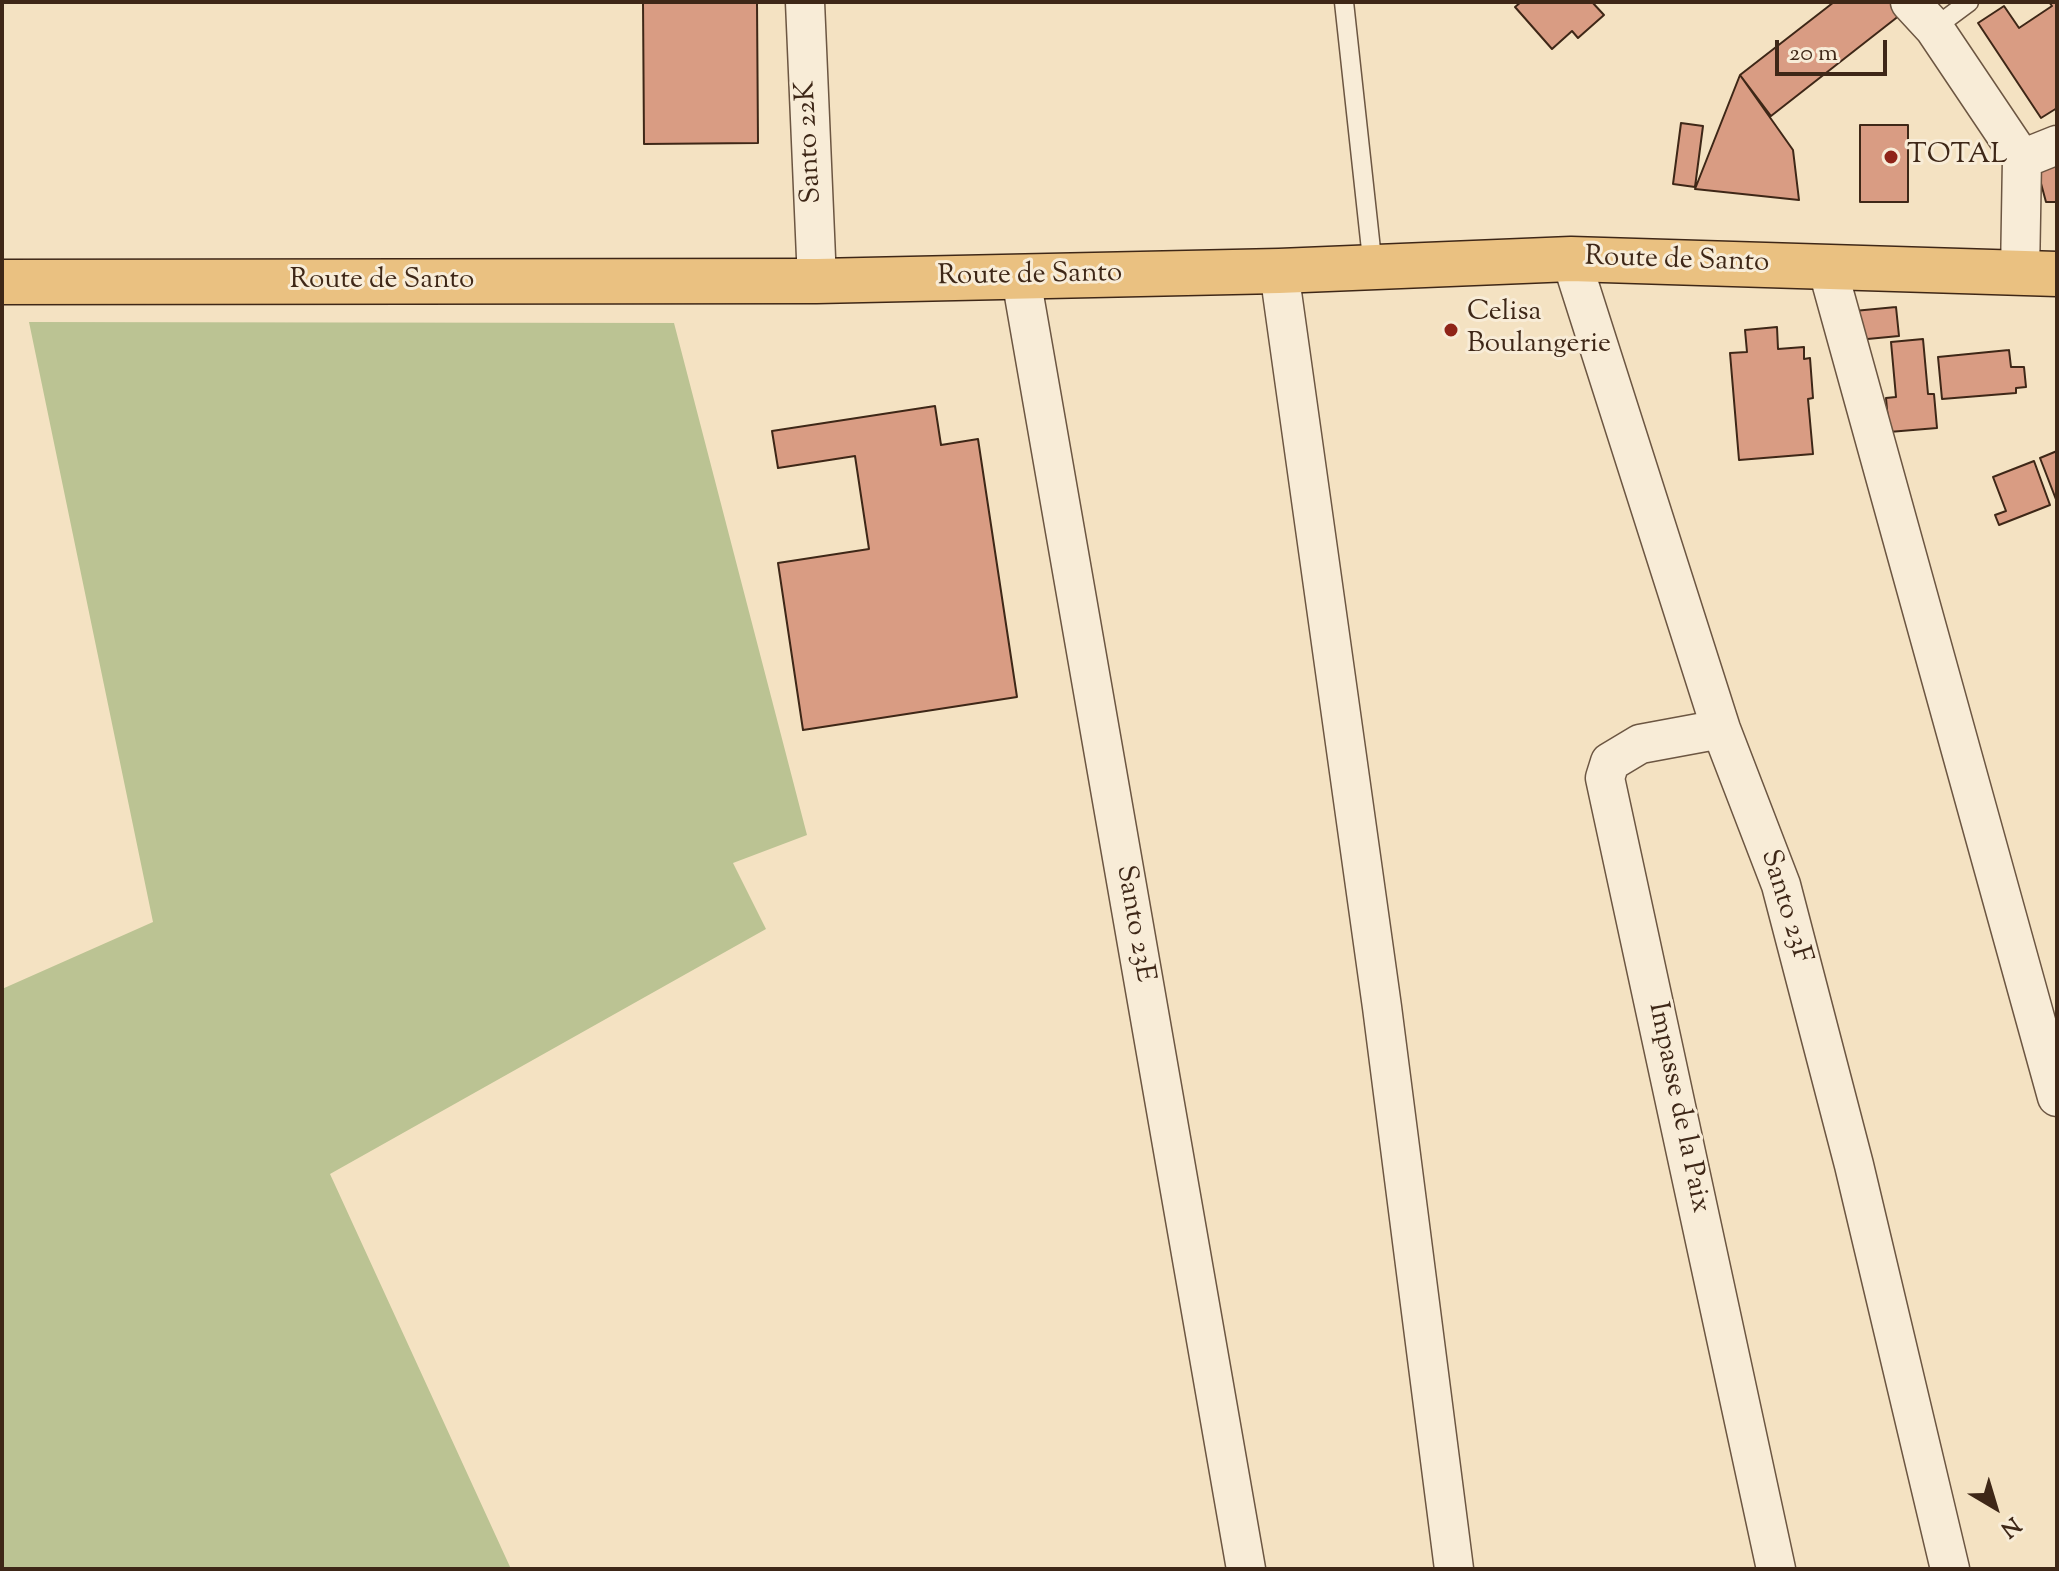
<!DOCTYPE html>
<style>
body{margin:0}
#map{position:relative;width:2059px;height:1571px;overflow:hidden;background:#f4e2c2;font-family:"Sorts Mill Goudy",serif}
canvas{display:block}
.frame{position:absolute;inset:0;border:4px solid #3e2717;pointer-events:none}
.north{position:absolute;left:1955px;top:1467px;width:80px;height:80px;-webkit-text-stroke:6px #f8ecd7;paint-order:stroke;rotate:142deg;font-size:22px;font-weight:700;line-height:32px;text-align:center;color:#3e2717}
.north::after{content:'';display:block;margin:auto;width:28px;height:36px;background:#3e2717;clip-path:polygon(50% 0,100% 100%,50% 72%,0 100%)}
.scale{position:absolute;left:1775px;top:40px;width:112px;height:36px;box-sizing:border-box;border:4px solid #3e2717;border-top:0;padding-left:10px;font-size:24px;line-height:28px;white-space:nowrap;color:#3e2717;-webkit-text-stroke:6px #f8ecd7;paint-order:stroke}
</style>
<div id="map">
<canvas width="2059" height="1571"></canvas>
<div class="frame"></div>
<div class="north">N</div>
<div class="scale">20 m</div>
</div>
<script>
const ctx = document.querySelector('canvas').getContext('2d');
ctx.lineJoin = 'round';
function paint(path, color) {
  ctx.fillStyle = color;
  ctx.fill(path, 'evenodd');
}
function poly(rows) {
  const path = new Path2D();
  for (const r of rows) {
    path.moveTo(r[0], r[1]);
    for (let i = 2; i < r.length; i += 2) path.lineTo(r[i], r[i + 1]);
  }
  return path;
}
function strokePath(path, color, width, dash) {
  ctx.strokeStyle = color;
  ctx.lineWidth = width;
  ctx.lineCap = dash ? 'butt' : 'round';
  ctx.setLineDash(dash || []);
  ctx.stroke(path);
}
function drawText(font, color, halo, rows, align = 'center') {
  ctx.font = font + ' "Sorts Mill Goudy",serif';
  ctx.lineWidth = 6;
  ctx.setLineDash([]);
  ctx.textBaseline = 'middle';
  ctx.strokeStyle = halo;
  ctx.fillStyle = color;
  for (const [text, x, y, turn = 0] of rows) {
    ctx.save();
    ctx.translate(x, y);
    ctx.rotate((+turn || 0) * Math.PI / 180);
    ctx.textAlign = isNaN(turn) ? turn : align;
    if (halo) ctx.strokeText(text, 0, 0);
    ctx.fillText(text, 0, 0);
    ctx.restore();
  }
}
paint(poly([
 [29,322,674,323,807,835,733,863,766,929,330,1174,511,1569,2,1569,2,989,153,922]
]), '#bbc393');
const building = poly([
 [643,2,757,2,758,143,644,144,643,2],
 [1521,2,1592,2,1604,15,1578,38,1572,31,1552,49,1515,7,1521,2],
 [1834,2,1890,2,1900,15,1771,116,1740,75,1834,2],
 [2049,2,2057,2,2057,108,2041,118,1978,23,2004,6,2019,28,2052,6,2049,2],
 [1740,75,1793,150,1799,200,1695,189,1740,75],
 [1681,123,1703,126,1695,187,1673,184,1681,123],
 [1860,125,1908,125,1908,202,1860,202,1860,125],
 [2057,158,2057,202,2046,202,2036,165,2057,158],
 [1896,307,1899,336,1857,340,1854,311,1896,307],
 [1777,327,1778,349,1804,347,1804,359,1810,358,1813,398,1808,399,1813,454,1739,460,1730,353,1747,352,1745,330,1777,327],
 [1923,339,1928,394,1934,394,1937,428,1889,432,1886,398,1896,397,1891,342,1923,339],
 [2009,350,2011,367,2024,367,2026,387,2016,388,2016,393,1942,399,1938,357,2009,350],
 [935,406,941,445,978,439,1017,697,803,730,778,563,869,549,855,456,778,468,772,431,935,406],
 [2057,451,2057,502,2040,458,2057,451],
 [2034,461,2050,505,1999,525,1995,515,2006,511,1993,477,2034,461]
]);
paint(building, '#d99c83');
strokePath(building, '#3e2717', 2);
const lane = poly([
 [1344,2,1373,268],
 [1934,28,1969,2]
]);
const street = poly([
 [805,2,817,281],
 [1910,2,1934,28,2022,159,2020,274],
 [2022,159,2057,145],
 [1571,259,1721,729,1781,885,1854,1165,1950,1569],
 [1827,267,2057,1097],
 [1279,271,1382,1007,1454,1569],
 [1021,278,1246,1569],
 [1721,729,1640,744,1610,762,1605,778,1776,1569]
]);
const primary = poly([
 [2,282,817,281,1279,271,1571,259,2057,274]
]);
strokePath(lane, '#6c5642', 21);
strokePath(street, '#6c5642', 41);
strokePath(primary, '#3e2717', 47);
strokePath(lane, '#f8ecd7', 18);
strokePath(street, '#f8ecd7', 38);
strokePath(primary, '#eac181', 44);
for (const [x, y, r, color] of [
 [1891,157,8,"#8f2418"],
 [1451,330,8,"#8f2418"]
]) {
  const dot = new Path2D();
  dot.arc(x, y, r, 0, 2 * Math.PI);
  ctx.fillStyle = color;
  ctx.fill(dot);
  strokePath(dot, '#f8ecd7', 3);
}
drawText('28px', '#3e2717', '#f8ecd7', [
 ["Santo 22K",811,142,-93],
 ["Route de Santo",1677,262,2],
 ["Route de Santo",1030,277,-1],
 ["Route de Santo",382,282],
 ["Santo 23F",1784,907,73],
 ["Santo 23E",1133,924,80],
 ["Impasse de la Paix",1677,1108,78]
]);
drawText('28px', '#3e2717', '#f8ecd7', [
 ["TOTAL",1907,157],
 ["Celisa",1467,314],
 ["Boulangerie",1467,346]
], 'left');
</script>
